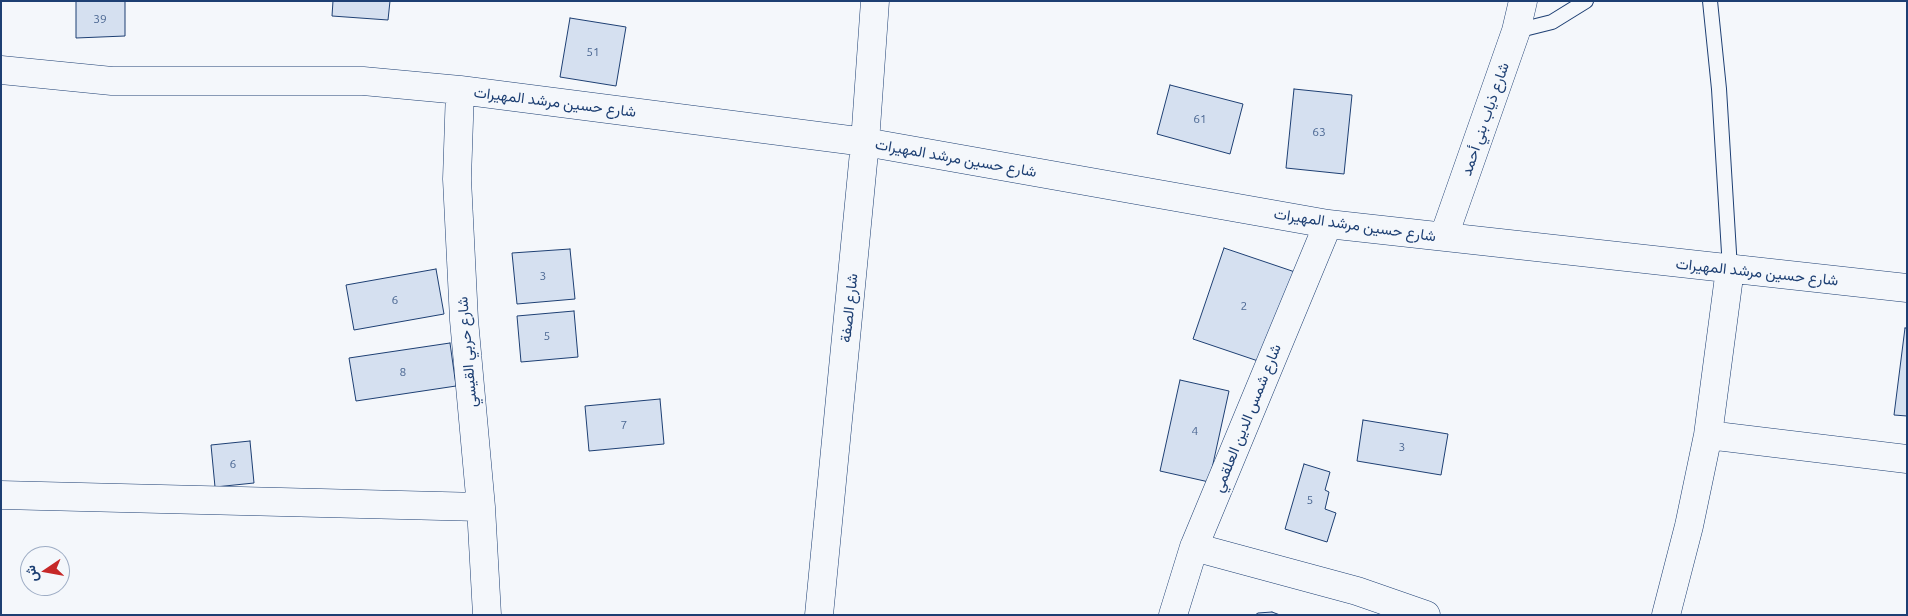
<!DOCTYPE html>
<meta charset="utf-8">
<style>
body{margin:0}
#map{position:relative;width:1908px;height:616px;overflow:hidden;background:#f4f7fb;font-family:Ubuntu,Vazirmatn,sans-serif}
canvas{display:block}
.frame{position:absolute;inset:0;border:2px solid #1d3f73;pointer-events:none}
.north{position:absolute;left:20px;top:546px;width:50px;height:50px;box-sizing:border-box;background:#f4f7fb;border:1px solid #9eadc5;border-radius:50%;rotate:258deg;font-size:14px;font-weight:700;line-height:20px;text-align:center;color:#1d3f73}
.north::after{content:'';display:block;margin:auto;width:18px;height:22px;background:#c62828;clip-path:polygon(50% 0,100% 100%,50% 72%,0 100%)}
</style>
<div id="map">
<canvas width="1908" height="616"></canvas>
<div class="frame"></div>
<div class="north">ش</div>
</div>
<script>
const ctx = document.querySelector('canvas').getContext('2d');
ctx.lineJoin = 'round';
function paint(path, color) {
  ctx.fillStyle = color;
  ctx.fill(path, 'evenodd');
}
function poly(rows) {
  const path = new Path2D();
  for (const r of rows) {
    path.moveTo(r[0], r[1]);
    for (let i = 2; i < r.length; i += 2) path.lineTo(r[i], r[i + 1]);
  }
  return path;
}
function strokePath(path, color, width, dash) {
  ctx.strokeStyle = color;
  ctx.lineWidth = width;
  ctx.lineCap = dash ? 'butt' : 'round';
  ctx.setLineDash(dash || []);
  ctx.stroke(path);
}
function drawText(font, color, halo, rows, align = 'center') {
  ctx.font = font + ' Ubuntu,Vazirmatn,sans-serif';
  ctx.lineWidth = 4;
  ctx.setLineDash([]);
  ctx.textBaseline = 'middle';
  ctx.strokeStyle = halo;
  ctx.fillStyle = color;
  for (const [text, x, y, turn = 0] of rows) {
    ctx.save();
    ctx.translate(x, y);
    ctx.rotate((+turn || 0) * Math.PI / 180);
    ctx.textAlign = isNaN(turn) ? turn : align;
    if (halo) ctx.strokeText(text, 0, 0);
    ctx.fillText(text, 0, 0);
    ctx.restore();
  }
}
const building = poly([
 [76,1,125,1,125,36,76,38,76,1],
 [333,1,390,1,388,20,332,16,333,1],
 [570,18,626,27,616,86,560,77,570,18],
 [1170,85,1243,104,1230,154,1157,134,1170,85],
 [1294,89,1352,95,1344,174,1286,168,1294,89],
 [1224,248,1295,272,1264,363,1193,339,1224,248],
 [570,249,575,299,517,304,512,253,570,249],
 [436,269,444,314,354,330,346,285,436,269],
 [574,311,578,357,521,362,517,316,574,311],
 [1905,328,1907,328,1907,416,1894,415,1905,328],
 [450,343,456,386,356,401,349,358,450,343],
 [1180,380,1229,391,1209,482,1160,471,1180,380],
 [660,399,664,444,589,451,585,406,660,399],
 [1363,420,1448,434,1441,475,1357,461,1363,420],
 [250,441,254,483,215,487,211,445,250,441],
 [1304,464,1330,472,1325,490,1329,492,1325,509,1336,513,1327,542,1285,529,1304,464],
 [1272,612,1280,615,1255,615,1258,613,1272,612]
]);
paint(building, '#d5e0f0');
strokePath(building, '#1d3f73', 1);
const lane = poly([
 [1710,1,1719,89,1730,269],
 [1516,31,1552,22,1586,1]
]);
const street = poly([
 [1,70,112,81,363,81,460,90,865,142,1328,224,1907,288],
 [460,90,457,179,464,320,481,507,487,615],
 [1444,236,1516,31,1523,1],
 [1708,435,1907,459],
 [1,495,481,507],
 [1194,547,1357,591,1426,615],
 [819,615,865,142,875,1],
 [1173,615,1194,547,1328,224],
 [1666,615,1689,526,1708,435,1730,269]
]);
strokePath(lane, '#1d3f73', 16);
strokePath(street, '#1d3f73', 29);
strokePath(lane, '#f4f7fb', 14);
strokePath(street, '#f4f7fb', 28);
drawText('12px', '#4b6792', null, [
 ["39",100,19],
 ["51",593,52],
 ["61",1200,119],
 ["63",1319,132],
 ["3",543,276],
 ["6",395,300],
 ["2",1244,306],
 ["5",547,336],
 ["8",403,372],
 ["7",624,425],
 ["4",1195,431],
 ["3",1402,447],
 ["6",233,464],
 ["5",1310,500]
]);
drawText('15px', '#1d3f73', '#f4f7fb', [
 ["شارع حسين مرشد المهيرات",555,102,7],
 ["شارع ذياب بني أحمد",1485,119,-71],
 ["شارع حسين مرشد المهيرات",956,158,10],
 ["شارع حسين مرشد المهيرات",1355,225,8],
 ["شارع حسين مرشد المهيرات",1757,272,6],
 ["شارع الصفة",849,308,-84],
 ["شارع حربي القيسي",467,352,-95],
 ["شارع شمس الدين العلقمي",1247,418,-68]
]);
</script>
